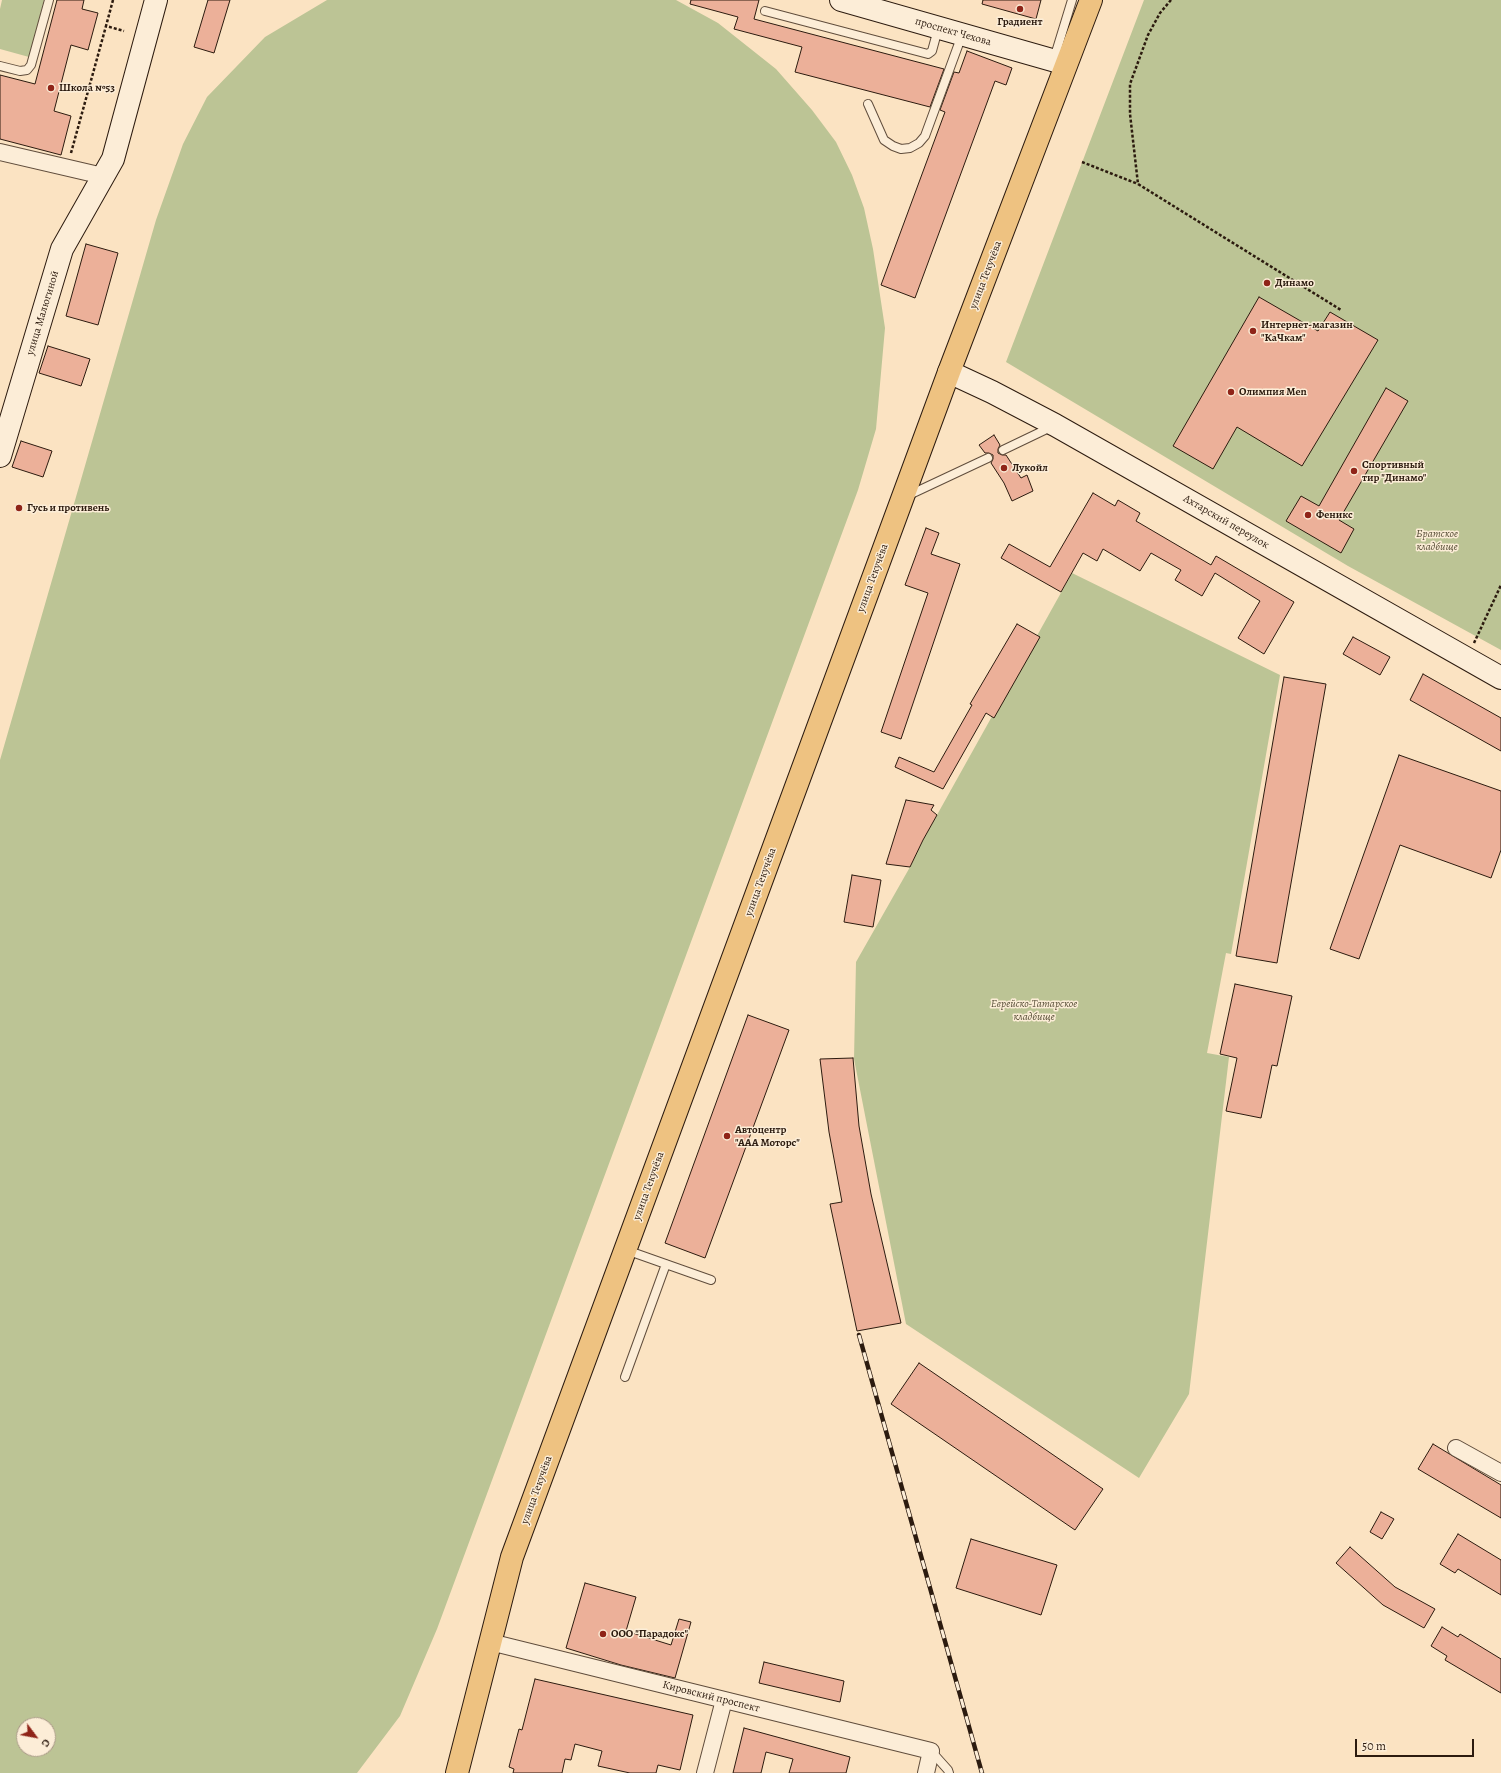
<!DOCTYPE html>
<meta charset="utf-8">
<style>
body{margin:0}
#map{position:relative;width:1501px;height:1773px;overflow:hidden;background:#fbe3c2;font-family:Alegreya,serif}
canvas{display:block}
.north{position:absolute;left:16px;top:1717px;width:40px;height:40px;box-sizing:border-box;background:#fcedd7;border:1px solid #a99987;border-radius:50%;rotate:122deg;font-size:11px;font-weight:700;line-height:16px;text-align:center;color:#2c1b0f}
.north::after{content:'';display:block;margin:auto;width:14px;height:18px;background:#8f2418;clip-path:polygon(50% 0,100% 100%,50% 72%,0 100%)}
.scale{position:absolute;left:1355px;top:1739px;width:119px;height:18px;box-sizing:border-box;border:2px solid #2c1b0f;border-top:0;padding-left:5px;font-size:12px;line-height:14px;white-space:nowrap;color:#2c1b0f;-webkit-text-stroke:3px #fcedd7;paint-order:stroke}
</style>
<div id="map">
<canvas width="1501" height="1773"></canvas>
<div class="north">С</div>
<div class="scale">50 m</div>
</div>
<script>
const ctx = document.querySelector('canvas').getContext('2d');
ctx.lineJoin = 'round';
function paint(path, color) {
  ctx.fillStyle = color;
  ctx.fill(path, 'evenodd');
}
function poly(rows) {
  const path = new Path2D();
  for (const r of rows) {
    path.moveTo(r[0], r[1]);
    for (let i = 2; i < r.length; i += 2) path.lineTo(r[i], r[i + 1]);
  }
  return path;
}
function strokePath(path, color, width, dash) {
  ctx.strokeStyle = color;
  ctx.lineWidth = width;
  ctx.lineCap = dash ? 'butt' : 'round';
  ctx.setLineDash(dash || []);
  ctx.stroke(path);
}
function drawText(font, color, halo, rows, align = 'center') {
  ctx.font = font + ' Alegreya,serif';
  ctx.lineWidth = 3;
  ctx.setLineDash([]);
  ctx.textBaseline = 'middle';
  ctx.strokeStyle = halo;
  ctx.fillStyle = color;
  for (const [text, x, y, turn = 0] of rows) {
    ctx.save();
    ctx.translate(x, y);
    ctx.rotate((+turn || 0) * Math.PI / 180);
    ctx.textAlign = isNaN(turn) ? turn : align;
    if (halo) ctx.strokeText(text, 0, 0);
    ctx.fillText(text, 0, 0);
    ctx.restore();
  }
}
paint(poly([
 [2,0,44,0,29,57,0,49,0,9],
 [327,0,676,0,718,23,776,69,812,110,836,142,852,175,864,208,873,249,885,328,876,429,858,490,437,1629,400,1716,357,1773,0,1773,0,760,156,220,183,144,207,97,265,37],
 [24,1725,48,1725,48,1749,24,1749],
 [1144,0,1501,0,1501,650,1348,566,1006,362],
 [1072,573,1280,675,1231,954,1226,953,1207,1053,1229,1057,1189,1394,1139,1478,906,1324,854,1059,856,962,910,867,923,840]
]), '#bcc495');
const building = poly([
 [57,0,84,0,82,9,98,13,88,50,71,45,54,111,71,116,61,155,0,139,0,75,35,84,57,0],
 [208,0,230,0,214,53,194,47,208,0],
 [691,0,759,0,754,19,944,69,930,107,795,72,802,47,734,29,738,17,690,4,691,0],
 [983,0,1041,0,1036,19,982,4,983,0],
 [967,51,1012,68,1006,85,995,81,915,298,881,285,945,112,940,110,954,72,959,73,967,51],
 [86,244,118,253,98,325,66,316,86,244],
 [1259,297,1318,331,1330,312,1378,340,1302,466,1237,427,1213,469,1173,446,1259,297],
 [48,346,90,359,81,386,39,373,48,346],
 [1386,388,1408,401,1339,520,1354,529,1341,553,1286,521,1301,496,1319,506,1386,388],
 [994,435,1000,445,998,449,998,453,1002,455,1006,455,1021,478,1027,475,1033,491,1012,501,1004,483,991,463,993,459,993,455,989,453,985,453,979,445,994,435],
 [21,441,52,451,43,477,12,467,21,441],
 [1093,493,1115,506,1118,500,1140,513,1136,521,1211,565,1216,556,1294,602,1264,654,1238,638,1260,601,1215,573,1202,596,1175,580,1181,570,1151,553,1140,571,1103,549,1097,561,1083,553,1061,592,1001,558,1009,544,1050,567,1093,493],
 [926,528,939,533,931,554,960,564,901,739,881,732,928,593,905,585,926,528],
 [1017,624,1040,637,994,718,986,713,943,789,895,767,899,757,934,772,972,705,970,704,1017,624],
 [1353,637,1390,657,1380,675,1343,654,1353,637],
 [1423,674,1501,718,1501,751,1410,700,1423,674],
 [1284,677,1326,684,1277,963,1236,956,1284,677],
 [1399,755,1501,791,1501,850,1491,878,1400,845,1359,959,1330,949,1399,755],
 [906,800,934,805,931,810,937,815,923,840,910,867,886,864,906,800],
 [852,875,881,880,873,927,844,922,852,875],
 [1235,984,1292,996,1277,1066,1272,1065,1261,1118,1226,1111,1237,1058,1220,1054,1235,984],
 [748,1015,789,1030,705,1258,665,1243,748,1015],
 [853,1058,859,1126,871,1194,901,1323,857,1331,830,1204,842,1202,829,1132,820,1059,853,1058],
 [919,1363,1103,1489,1075,1530,891,1404,919,1363],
 [1433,1444,1501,1485,1501,1518,1418,1469,1433,1444],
 [1381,1512,1394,1519,1382,1539,1370,1532,1381,1512],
 [1458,1534,1501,1560,1501,1595,1458,1569,1455,1573,1440,1564,1458,1534],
 [971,1539,1057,1565,1041,1615,956,1588,971,1539],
 [1350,1547,1395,1587,1435,1609,1424,1628,1383,1605,1336,1563,1350,1547],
 [585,1583,636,1597,626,1631,671,1645,679,1619,691,1622,675,1678,621,1665,566,1648,585,1583],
 [1442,1627,1458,1637,1460,1634,1501,1659,1501,1693,1445,1660,1447,1656,1431,1646,1442,1627],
 [764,1662,844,1681,840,1702,759,1683,764,1662],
 [535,1679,693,1715,680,1770,658,1765,656,1773,630,1773,598,1766,602,1751,575,1744,571,1760,565,1759,562,1773,513,1773,514,1769,509,1767,519,1729,522,1730,535,1679],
 [744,1728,850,1757,846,1773,789,1773,793,1759,766,1752,761,1773,733,1773,744,1728]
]);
paint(building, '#ecb099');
strokePath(building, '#2c1b0f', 1);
const lane = poly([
 [765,11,928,54,932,51,938,29],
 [1054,59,1072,0],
 [0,66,20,71,27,70,31,65,49,0],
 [868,104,884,140,893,146,901,149,910,148,919,143,925,136,962,35],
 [1003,450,1051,427],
 [907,496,988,458],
 [626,1250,711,1280],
 [625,1377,666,1264],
 [931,1751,948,1770,949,1773]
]);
const street = poly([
 [0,152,103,176],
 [1456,1448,1501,1473],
 [490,1642,931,1751,926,1773],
 [705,1773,724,1700]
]);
const secondary = poly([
 [841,0,1066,64],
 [949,372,992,392,1055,425,1501,678],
 [0,456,62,249,113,159,156,0]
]);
const primary = poly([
 [457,1773,512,1557,949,372,1091,0]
]);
strokePath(lane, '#604d3c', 10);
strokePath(street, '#604d3c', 18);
strokePath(secondary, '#2c1b0f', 24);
strokePath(primary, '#2c1b0f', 24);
strokePath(poly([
 [113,0,106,26,124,31],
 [1171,0,1160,13,1148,35,1130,84,1130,114,1138,184,1341,310],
 [71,153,106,26],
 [1082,162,1138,184],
 [1474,643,1501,585]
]), '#2c1b0f', 2.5, [3, 2]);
strokePath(lane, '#fcedd7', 8);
strokePath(street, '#fcedd7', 16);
strokePath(secondary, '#fcedd7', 22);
strokePath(primary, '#eec281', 22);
const rail = poly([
 [859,1335,982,1773]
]);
strokePath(rail, '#2c1b0f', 4.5);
strokePath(rail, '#fcedd7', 3, [9]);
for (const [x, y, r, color] of [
 [1020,9,4,"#8f2418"],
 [51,88,4,"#8f2418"],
 [1267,283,4,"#8f2418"],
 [1253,331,4,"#8f2418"],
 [1231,392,4,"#8f2418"],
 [1004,468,4,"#8f2418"],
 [1354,471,4,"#8f2418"],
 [19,508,4,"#8f2418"],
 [1308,515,4,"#8f2418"],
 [727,1136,4,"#8f2418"],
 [603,1634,4,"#8f2418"]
]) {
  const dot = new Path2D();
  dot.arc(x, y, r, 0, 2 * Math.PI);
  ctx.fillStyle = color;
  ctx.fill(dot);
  strokePath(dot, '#fcedd7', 1.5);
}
drawText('bold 11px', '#2c1b0f', '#fcedd7', [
 ["Градиент",1020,22,"center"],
 ["Школа №53",59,88],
 ["Динамо",1275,283],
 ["Интернет-магазин",1261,325],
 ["\"КаЧкам\"",1261,338],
 ["Олимпия Men",1239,392],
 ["Спортивный",1362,465],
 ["тир \"Динамо\"",1362,478],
 ["Лукойл",1012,468],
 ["Гусь и противень",27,508],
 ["Феникс",1316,515],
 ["Автоцентр",735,1130],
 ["\"ААА Моторс\"",735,1143],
 ["ООО \"Парадокс\"",611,1634]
], 'left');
drawText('11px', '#2c1b0f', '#fcedd7', [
 ["проспект Чехова",953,32,16],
 ["улица Текучёва",986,275,-69],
 ["улица Малюгиной",43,313,-73],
 ["Ахтарский переулок",1226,522,30],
 ["улица Текучёва",873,578,-70],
 ["улица Текучёва",761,882,-70],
 ["улица Текучёва",649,1186,-70],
 ["улица Текучёва",537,1490,-70],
 ["Кировский проспект",711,1697,14]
]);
drawText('italic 11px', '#574e37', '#fcedd7', [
 ["Братское",1437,534],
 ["кладбище",1437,547],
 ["Еврейско-Татарское",1034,1004],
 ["кладбище",1034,1017]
]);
</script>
